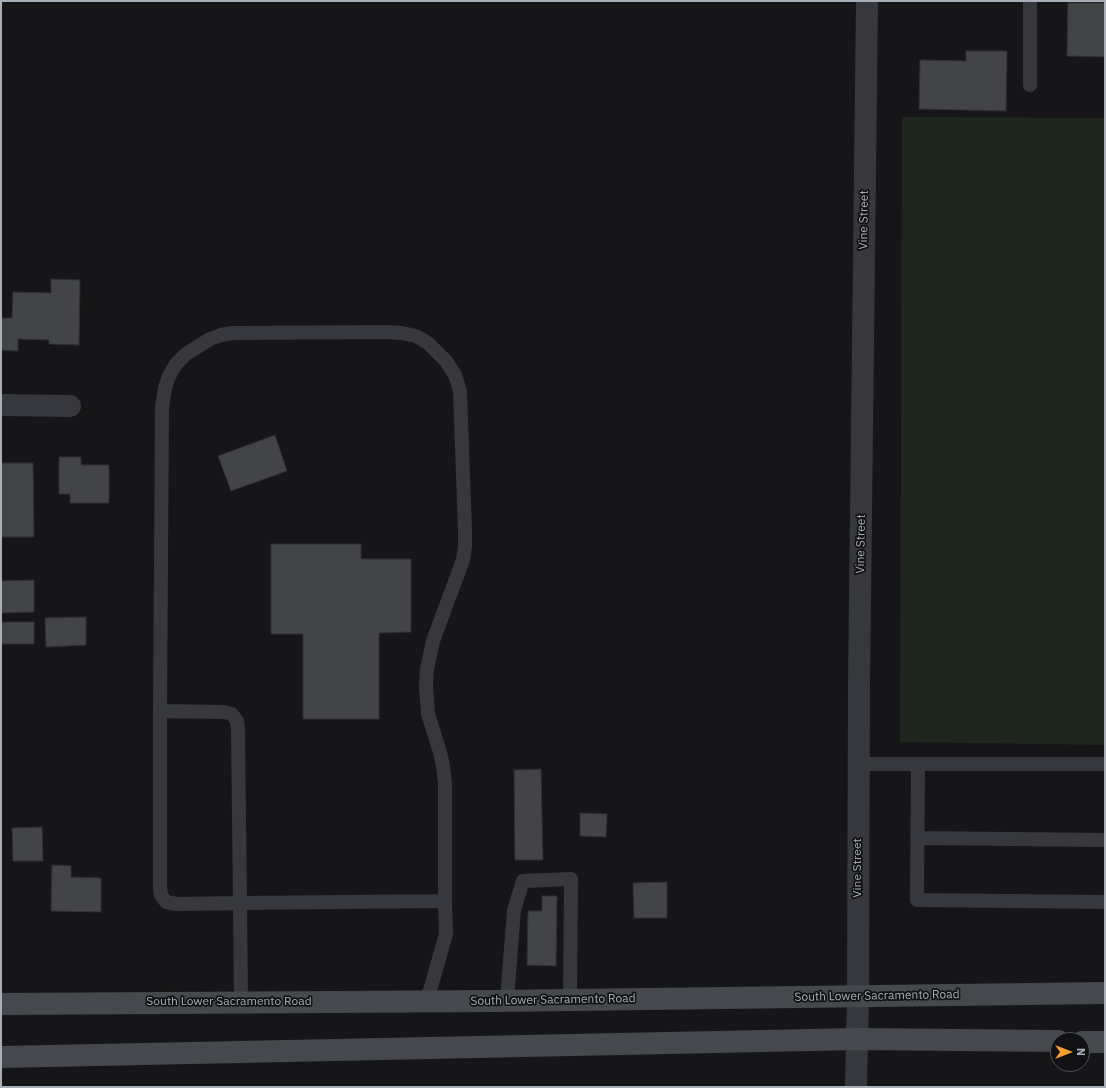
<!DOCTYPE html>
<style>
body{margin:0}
#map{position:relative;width:1106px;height:1088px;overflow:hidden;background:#161618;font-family:"IBM Plex Sans",sans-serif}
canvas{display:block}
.frame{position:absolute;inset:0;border:2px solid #a8afb8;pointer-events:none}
.north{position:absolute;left:1050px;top:1032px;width:40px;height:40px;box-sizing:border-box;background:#111113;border:1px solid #4d5055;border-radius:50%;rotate:90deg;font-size:11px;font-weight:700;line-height:16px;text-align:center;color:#a8afb8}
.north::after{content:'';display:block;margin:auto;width:14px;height:18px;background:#f59e31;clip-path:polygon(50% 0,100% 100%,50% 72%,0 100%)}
</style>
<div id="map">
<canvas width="1106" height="1088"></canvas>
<div class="frame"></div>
<div class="north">N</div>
</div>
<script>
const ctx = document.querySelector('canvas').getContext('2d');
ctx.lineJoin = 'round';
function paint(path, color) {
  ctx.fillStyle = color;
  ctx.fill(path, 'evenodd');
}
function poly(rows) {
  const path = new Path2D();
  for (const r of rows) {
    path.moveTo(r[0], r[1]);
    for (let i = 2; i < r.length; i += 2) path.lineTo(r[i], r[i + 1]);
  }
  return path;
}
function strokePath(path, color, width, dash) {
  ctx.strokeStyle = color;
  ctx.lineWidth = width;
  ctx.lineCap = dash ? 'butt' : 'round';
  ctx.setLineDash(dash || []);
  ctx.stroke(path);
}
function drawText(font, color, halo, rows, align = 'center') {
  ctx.font = font + ' "IBM Plex Sans",sans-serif';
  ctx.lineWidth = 3.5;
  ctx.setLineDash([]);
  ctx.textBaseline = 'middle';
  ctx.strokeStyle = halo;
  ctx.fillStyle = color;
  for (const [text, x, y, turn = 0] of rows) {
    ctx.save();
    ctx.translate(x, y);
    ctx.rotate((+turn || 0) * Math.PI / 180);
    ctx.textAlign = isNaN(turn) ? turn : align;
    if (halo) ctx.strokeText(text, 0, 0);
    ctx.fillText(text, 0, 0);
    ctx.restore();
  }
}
paint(poly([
 [902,117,1105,118,1105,745,900,742]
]), '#1e261e');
const building = poly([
 [1068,3,1105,3,1105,57,1067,56,1068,3],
 [966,51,1007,51,1006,111,919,109,920,60,966,61,966,51],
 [51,279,80,280,79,345,49,344,49,340,18,339,18,351,1,350,1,318,12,318,13,292,51,293,51,279],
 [275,435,287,471,231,491,218,456,275,435],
 [59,457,81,457,81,465,109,465,109,503,70,503,70,494,59,494,59,457],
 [1,463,33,463,34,537,1,537,1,463],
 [271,544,361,544,361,559,411,559,411,632,379,633,379,719,303,719,303,634,271,634,271,544],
 [34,580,34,612,1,613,1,581,34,580],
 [86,617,86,645,46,647,45,618,86,617],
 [1,622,34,622,34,644,1,644,1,622],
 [541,769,543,860,515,860,514,770,541,769],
 [580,813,607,814,606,837,580,836,580,813],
 [42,827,43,861,13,861,12,828,42,827],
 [52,865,71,866,71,877,101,878,101,912,51,911,52,865],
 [667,882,667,918,634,918,633,883,667,882],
 [542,896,557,896,556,966,527,965,528,911,542,911,542,896]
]);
paint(building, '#424448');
strokePath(building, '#303034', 1);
strokePath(poly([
 [1030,85,1030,1],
 [160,711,162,408,165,388,169,376,176,364,186,354,210,339,221,335,232,333,387,332,402,333,416,336,428,343,446,361,455,375,460,391,465,531,465,547,463,560,433,641,427,669,426,686,428,714,440,752,443,766,445,783,445,901,240,903,177,904,166,902,161,895,160,887,160,711,224,712,232,714,237,721,238,729,240,903,241,1002],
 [859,764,1105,764],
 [918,764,917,900,1105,902],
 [917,838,1105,840],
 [507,1000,514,910,523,881,571,879,570,999],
 [427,1001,446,934,445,901]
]), '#37383d', 14);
strokePath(poly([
 [1,405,70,406],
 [858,996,859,684,867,1]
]), '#37383d', 22);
strokePath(poly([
 [856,1087,858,996]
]), '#37383d', 22);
strokePath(poly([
 [1,1004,496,1001,1105,993],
 [1082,1042,1105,1042],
 [1,1057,858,1039,1058,1041]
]), '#45484d', 22);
drawText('12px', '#a8afb8', '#111113', [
 ["Vine Street",864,220,-89],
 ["Vine Street",861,544,-89],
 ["Vine Street",858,868,-90],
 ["South Lower Sacramento Road",877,996,-1],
 ["South Lower Sacramento Road",553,1000,-1],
 ["South Lower Sacramento Road",229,1002]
]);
</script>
